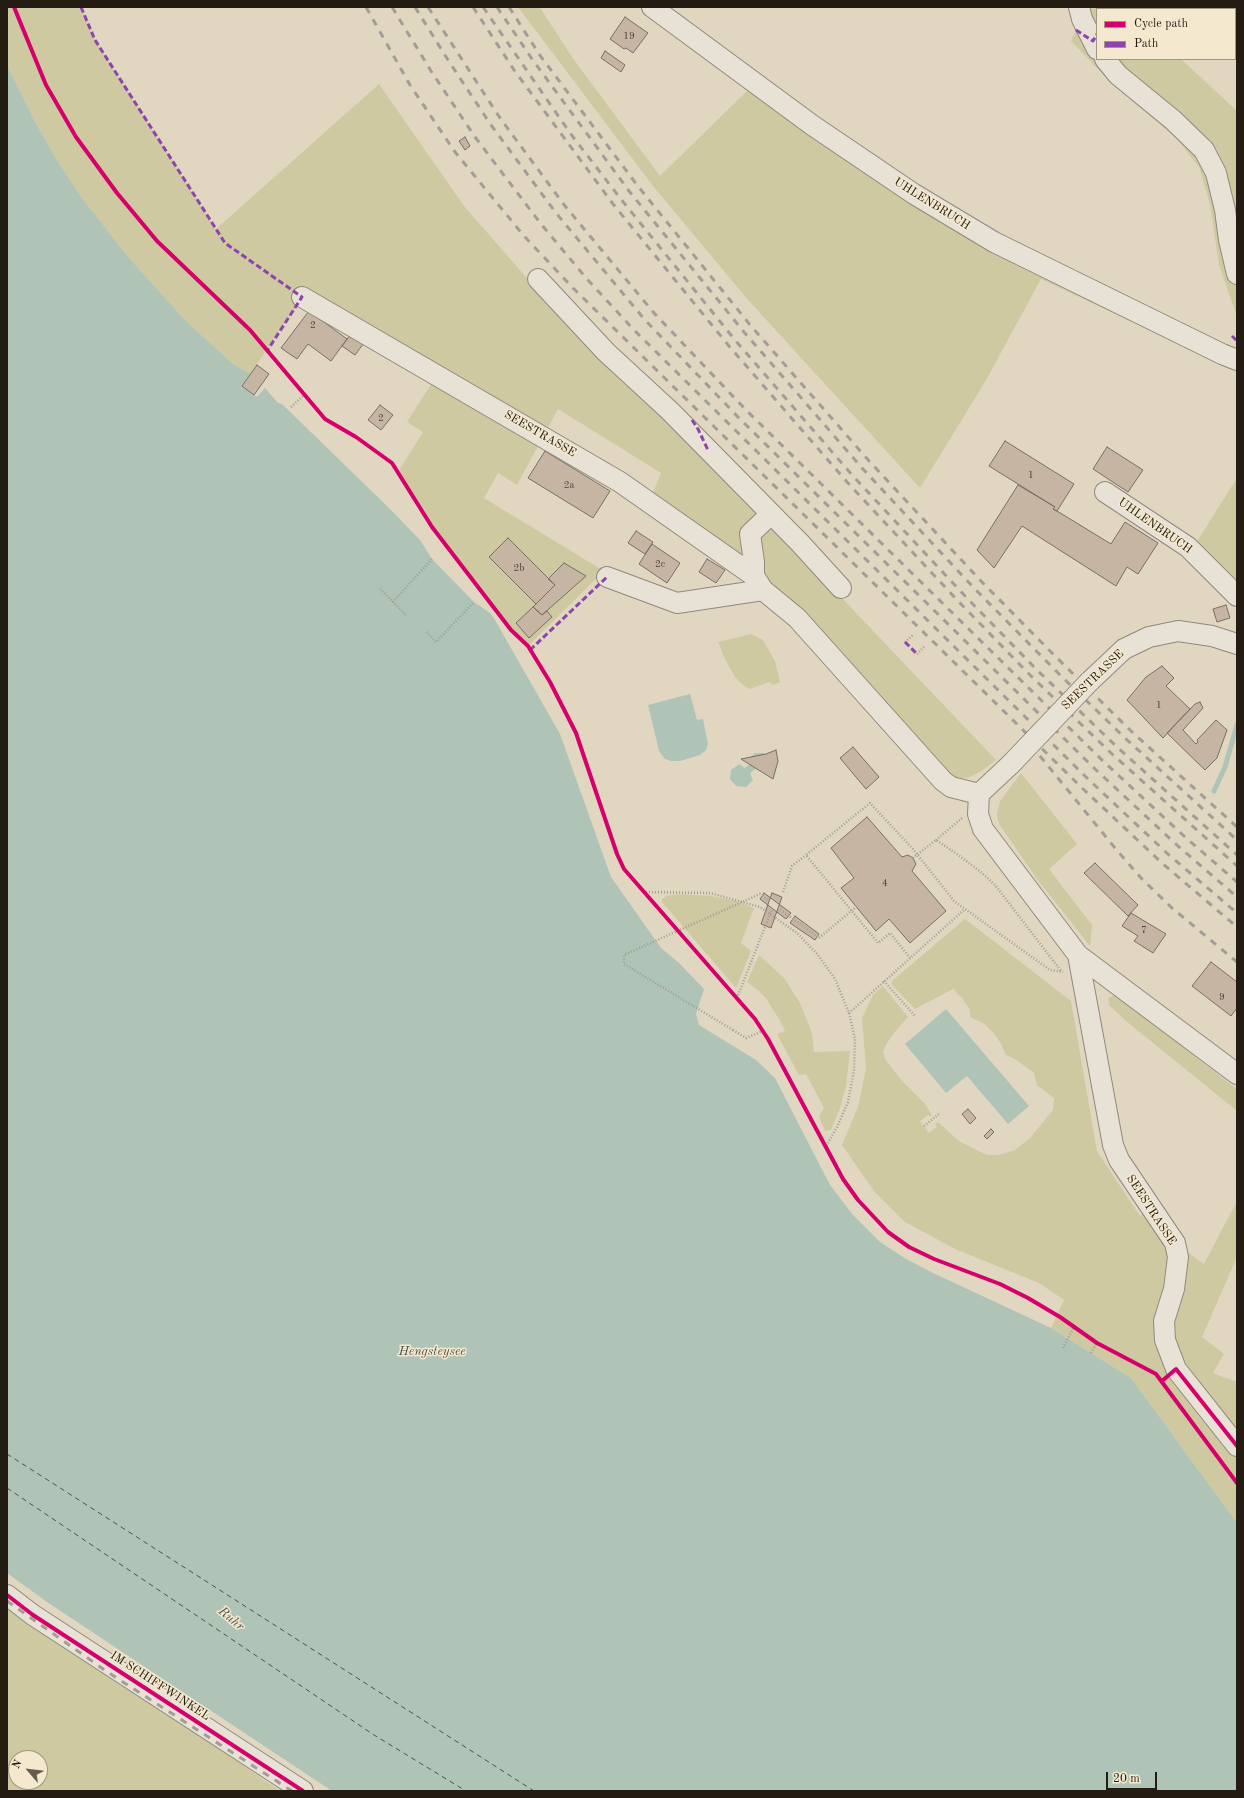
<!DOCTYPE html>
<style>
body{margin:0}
#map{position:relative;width:1244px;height:1798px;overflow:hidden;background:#e1d7c1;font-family:"Old Standard TT",serif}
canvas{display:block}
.frame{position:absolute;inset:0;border:8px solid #241b12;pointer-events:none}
.legend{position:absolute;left:1096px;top:8px;width:140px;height:52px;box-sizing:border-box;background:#f4e8ce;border:1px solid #a19683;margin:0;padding:5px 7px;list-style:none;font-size:12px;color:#241b12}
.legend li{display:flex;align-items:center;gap:8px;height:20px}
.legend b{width:20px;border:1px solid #a19683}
.north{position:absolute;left:8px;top:1750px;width:40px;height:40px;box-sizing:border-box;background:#f4e8ce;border:1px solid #a19683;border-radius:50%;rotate:298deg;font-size:11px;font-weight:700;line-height:16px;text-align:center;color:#241b12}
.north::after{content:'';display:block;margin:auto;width:14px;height:18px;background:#665d4f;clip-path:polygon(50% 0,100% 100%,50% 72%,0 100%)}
.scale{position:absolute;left:1106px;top:1772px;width:51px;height:18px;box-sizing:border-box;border:2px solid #241b12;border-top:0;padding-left:5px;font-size:12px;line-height:14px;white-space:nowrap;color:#241b12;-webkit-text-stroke:3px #f4e8ce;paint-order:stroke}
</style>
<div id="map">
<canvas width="1244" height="1798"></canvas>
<div class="frame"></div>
<ul class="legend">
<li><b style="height:5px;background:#d6006c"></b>Cycle path</li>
<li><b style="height:5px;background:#8e44ad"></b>Path</li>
</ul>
<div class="north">N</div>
<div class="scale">20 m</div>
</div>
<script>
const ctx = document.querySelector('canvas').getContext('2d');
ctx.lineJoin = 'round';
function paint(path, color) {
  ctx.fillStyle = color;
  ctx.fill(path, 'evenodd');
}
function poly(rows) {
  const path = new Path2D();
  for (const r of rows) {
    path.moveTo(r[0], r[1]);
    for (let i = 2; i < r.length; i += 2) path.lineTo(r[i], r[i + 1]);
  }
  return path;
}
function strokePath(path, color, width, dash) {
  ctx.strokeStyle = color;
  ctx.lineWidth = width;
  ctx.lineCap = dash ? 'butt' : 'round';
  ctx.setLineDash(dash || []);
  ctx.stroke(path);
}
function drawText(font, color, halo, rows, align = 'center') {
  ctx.font = font + ' "Old Standard TT",serif';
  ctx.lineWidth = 3;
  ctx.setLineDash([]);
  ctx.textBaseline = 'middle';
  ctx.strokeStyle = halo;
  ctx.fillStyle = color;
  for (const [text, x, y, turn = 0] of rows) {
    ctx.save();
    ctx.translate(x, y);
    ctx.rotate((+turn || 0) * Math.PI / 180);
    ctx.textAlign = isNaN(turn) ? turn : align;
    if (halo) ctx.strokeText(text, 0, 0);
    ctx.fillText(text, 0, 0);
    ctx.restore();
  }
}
paint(poly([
 [7,7,81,7,95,40,216,229,379,84,464,206,588,348,722,472,996,760,982,771,967,778,954,777,940,769,803,613,744,560,652,495,661,473,558,409,517,485,498,473,484,498,604,571,528,646,511,630,432,527,398,472,423,432,407,422,437,375,303,297,250,374,232,363,186,321,129,258,82,198,57,160,34,120,7,65],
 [518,7,536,7,541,9,572,57,660,176,751,87,817,135,1237,363,1237,372,1041,279,985,382,920,488,749,301,653,186],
 [1069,7,1075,7,1079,25,1207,165,1237,288,1237,317,1219,265,1210,204,1199,167,1177,139,1111,83,1071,41,1076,30],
 [1086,7,1167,7,1167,9,1097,9,1097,36],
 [1112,59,1181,59,1237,111,1237,247,1223,178],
 [1237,478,1237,590,1193,548],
 [751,634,763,640,775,661,780,682,773,685,769,682,750,689,743,685,735,677,726,661,718,642],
 [1021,773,1077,844,1049,869,1092,925,1090,946,1037,879,999,824,997,814,1000,801],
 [679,894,711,896,736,901,754,908,741,943,751,951,736,988,662,902,662,899,666,896],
 [965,919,1071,1001,1097,1151,1140,1216,1151,1208,1175,1243,1204,1264,1237,1201,1237,1257,1202,1337,1224,1354,1213,1373,1237,1382,1237,1523,1131,1378,1051,1328,1064,1300,1039,1283,955,1249,905,1222,874,1191,842,1145,858,1107,866,1069,862,1018,873,995,883,986,908,1017,897,1029,887,1043,883,1051,885,1059,902,1081,925,1104,932,1115,930,1117,928,1115,920,1121,929,1133,937,1127,935,1124,938,1122,959,1141,987,1155,999,1155,1015,1150,1031,1137,1053,1110,1054,1098,1037,1085,1034,1073,1015,1059,1006,1055,1001,1044,995,1035,985,1024,970,1017,970,1010,962,998,953,989,915,1009,891,984,892,981],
 [759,955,784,978,800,1003,812,1033,814,1052,850,1051,846,1087,839,1111,831,1130,825,1131,819,1116,824,1108,806,1074,799,1075,777,1034,785,1031,779,1019,767,1000,759,991,747,982],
 [1115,995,1237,1089,1237,1111,1126,1021,1109,1005,1108,998],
 [7,1601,280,1791,7,1791],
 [16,1758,40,1758,40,1782,16,1782]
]), '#cfc9a1');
paint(poly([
 [7,65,34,120,57,160,82,198,129,258,186,321,232,363,250,374,242,386,257,397,265,388,278,403,282,404,389,508,420,540,432,559,474,602,490,613,495,620,560,734,611,877,661,948,679,963,704,989,696,1014,699,1025,756,1060,775,1078,830,1185,853,1215,880,1242,906,1259,933,1273,1051,1328,1131,1378,1237,1523,1237,1791,332,1791,47,1602,7,1573],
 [690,694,697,720,703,719,708,744,706,750,700,755,680,761,671,761,665,759,659,751,648,705],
 [755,753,764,753,768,759,750,773,753,780,746,787,736,786,730,779,731,770,739,764,745,768,752,762,751,756],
 [946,1009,1029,1106,1008,1124,967,1076,946,1093,905,1044]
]), '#afc3b7');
strokePath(poly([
 [1214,791,1225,767,1237,725]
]), '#afc3b7', 5);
strokePath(poly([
 [7,1454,534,1791],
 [7,1488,374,1735,466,1791]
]), '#4d534a', 1, [5, 4]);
const building = poly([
 [625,17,648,33,633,53,626,48,624,49,610,39,625,17],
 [605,51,625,65,621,72,601,58,605,51],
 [465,137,470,146,465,150,459,141,465,137],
 [309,311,347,339,331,361,308,344,297,359,281,348,309,311],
 [351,334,364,343,355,355,342,346,351,334],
 [257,365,269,374,254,395,242,386,257,365],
 [380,405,393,415,381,430,368,420,380,405],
 [1005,441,1074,484,1057,511,1053,509,1055,507,989,466,1005,441],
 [1107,447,1143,470,1128,492,1093,469,1107,447],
 [545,451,610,491,593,518,528,478,545,451],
 [1018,485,1055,507,1053,509,1057,511,1111,544,1125,522,1158,543,1138,574,1127,567,1116,586,1022,526,994,568,977,550,1018,485],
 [636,531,653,542,645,554,628,543,636,531],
 [508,538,555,585,536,604,489,557,508,538],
 [652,544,680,563,667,583,639,564,652,544],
 [707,559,725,570,716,583,699,572,707,559],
 [564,563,586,576,542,615,533,607,555,585,548,579,564,563],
 [1226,605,1230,618,1217,622,1213,609,1226,605],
 [533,607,542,615,547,611,552,617,529,638,516,623,533,607],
 [1162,666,1174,678,1166,686,1190,709,1163,738,1127,700,1146,677,1162,666],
 [1200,702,1203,708,1183,730,1196,744,1198,742,1197,740,1216,720,1227,730,1217,758,1205,770,1167,733,1195,704,1200,702],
 [853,747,879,777,866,789,840,758,853,747],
 [776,750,778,761,773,779,741,759,766,754,776,750],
 [867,817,902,857,908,855,913,858,916,864,912,871,946,911,910,943,889,919,876,931,841,888,854,878,831,848,867,817],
 [1095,863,1138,905,1128,916,1084,873,1095,863],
 [764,893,791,913,786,919,760,899,764,893],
 [772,893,782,897,771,928,761,924,772,893],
 [1131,913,1166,934,1153,953,1134,941,1138,936,1122,926,1131,913],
 [795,916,819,934,815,940,790,923,795,916],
 [1211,962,1237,982,1237,1008,1231,1016,1192,986,1211,962],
 [968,1109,976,1118,970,1124,962,1114,968,1109],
 [991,1129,994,1132,987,1139,984,1136,991,1129]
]);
paint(building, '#c6b5a3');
strokePath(building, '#767064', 1);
const minor = poly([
 [652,7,812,125,914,194,994,242,1222,354,1237,360],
 [1079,7,1082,19,1097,49],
 [1105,59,1118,75,1173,120,1204,150,1216,173,1225,210,1229,240,1237,274],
 [538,279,606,352,670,411,800,543,841,588],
 [302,297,620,482,754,576,763,590],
 [1105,492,1188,547,1237,596],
 [754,576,754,562,750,534,771,514],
 [607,577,677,603,763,590,797,618,943,781,951,787,979,794],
 [1089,682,1124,649,1149,637,1178,631,1212,636,1237,644],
 [1011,764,979,794,978,814,983,829,1078,955,1237,1074],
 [1078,955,1113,1145,1119,1160,1175,1243,1178,1257,1174,1289,1164,1321,1165,1340,1176,1369,1237,1446],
 [7,1595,33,1615,303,1791]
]);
strokePath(minor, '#90897c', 22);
strokePath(poly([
 [291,407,304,395],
 [380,589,406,615],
 [393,602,432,559],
 [427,632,436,642,474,602],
 [905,642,913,635],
 [917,654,924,647],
 [936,840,962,818],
 [932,843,936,840,957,854,982,873,995,885,1061,971],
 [643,892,710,893,760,907,797,933,818,955,835,979,849,1013,855,1039,854,1070,848,1102,837,1127,826,1146],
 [783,892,792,866,806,855],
 [910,958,890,933,878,943,806,855,870,803,913,849,954,901,1050,970,1063,972],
 [884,981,915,1016],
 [737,998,772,909],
 [849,1013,965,909],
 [733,1030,746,1038,763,1031],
 [924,1126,939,1114],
 [1063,1348,1074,1327],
 [1091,1353,1097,1343]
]), '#a29d95', 2.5, [1, 2]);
strokePath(minor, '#e7e1d6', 20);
strokePath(poly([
 [366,7,410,85,455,152,524,236,573,288,1080,786,1163,864,1237,927],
 [392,7,431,71,475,137,541,224,587,279,634,330,1087,778,1169,855,1237,913],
 [415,7,448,60,491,125,556,213,645,320,739,418,1095,769,1178,846,1237,897],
 [428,7,500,118,565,206,654,313,746,410,1103,761,1185,837,1237,882],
 [473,7,514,70,613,204,729,346,847,482,959,602,1030,675,1111,753,1237,866],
 [483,7,570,133,620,198,735,340,853,476,965,596,1036,669,1117,747,1237,855],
 [497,7,532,59,629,191,744,332,862,468,974,588,1059,674,1125,738,1237,840],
 [509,7,539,54,637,185,751,326,870,462,981,581,1052,653,1131,731,1237,827],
 [1031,745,1115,848,1141,878,1172,908,1237,962],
 [7,1601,106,1671,292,1791]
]), '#a29d95', 3, [7, 7]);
const minorBridge = poly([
 [1011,764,1089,682]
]);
strokePath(minorBridge, '#90897c', 22, []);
strokePath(poly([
 [913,858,932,843],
 [778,908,819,938,856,907],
 [733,1030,624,964,624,955,760,894,769,901]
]), '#a29d95', 2.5, [1, 2]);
strokePath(minorBridge, '#e7e1d6', 20);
strokePath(poly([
 [81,7,95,40,225,243,302,297,267,351],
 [1101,9,1101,7],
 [1076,30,1093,41,1097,34],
 [1232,336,1237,341],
 [692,420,698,429,708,450],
 [905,642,917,654],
 [530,650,607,577]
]), '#8e44ad', 3, [6, 3]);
strokePath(poly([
 [14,7,46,85,76,137,117,193,157,241,250,330,325,419,356,437,392,463,432,527,511,630,528,646,550,682,576,733,617,854,624,869,755,1019,768,1039,843,1179,858,1200,888,1232,909,1247,934,1259,1000,1284,1028,1298,1060,1317,1097,1343,1156,1374,1237,1483],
 [1162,1381,1176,1369,1237,1446],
 [7,1595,33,1615,303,1791]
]), '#d6006c', 4);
drawText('10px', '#4c4236', null, [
 ["19",629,36],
 ["2",313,325],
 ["2",381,418],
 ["1",1031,475],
 ["2a",569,485],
 ["2c",660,564],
 ["2b",519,568],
 ["1",1159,705],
 ["4",885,883],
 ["7",1144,930],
 ["9",1222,997]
]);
drawText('12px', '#241b12', '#f4e8ce', [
 ["UHLENBRUCH",932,204,32],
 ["SEESTRASSE",540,434,30],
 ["UHLENBRUCH",1155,526,35],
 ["SEESTRASSE",1093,680,-44],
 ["SEESTRASSE",1151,1210,57],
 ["IM SCHIFFWINKEL",160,1686,33]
]);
drawText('italic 13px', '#4d534a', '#f4e8ce', [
 ["Hengsteysee",432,1352],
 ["Ruhr",231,1619,40]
]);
</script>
